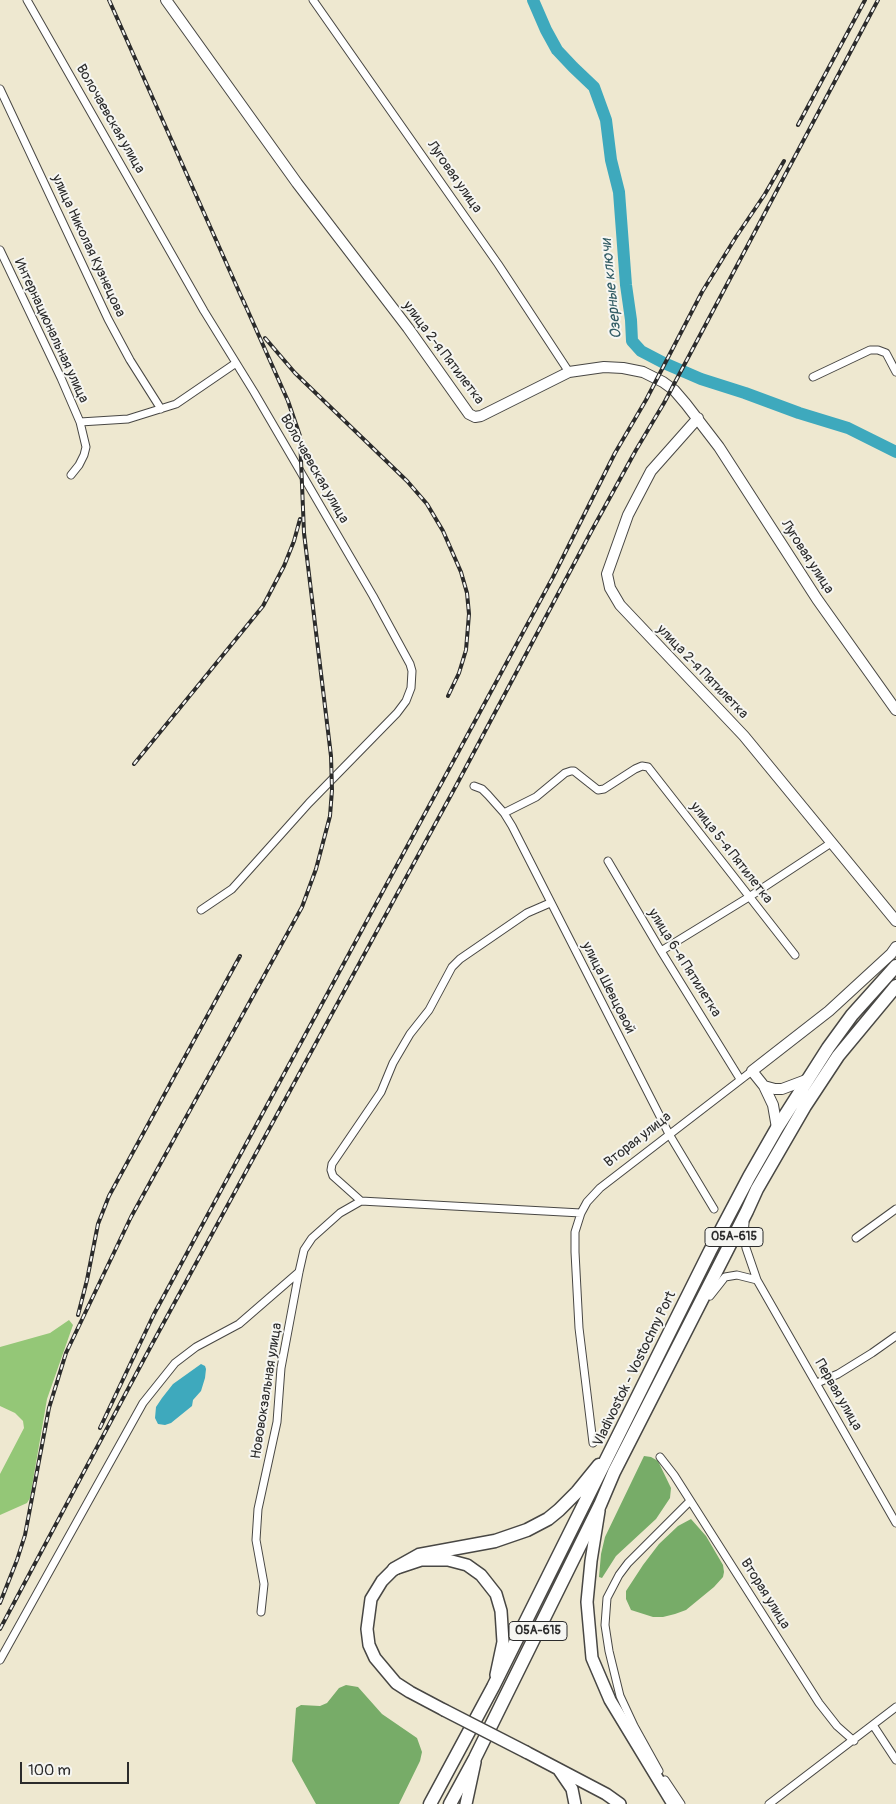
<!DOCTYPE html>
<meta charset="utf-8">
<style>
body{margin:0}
#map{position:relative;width:896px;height:1804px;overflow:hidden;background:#eee8d0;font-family:Pangolin,sans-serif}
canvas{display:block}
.scale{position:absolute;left:20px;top:1762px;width:109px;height:22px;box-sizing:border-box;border:2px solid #2b2b2b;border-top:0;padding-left:6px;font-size:15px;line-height:18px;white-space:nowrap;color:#2b2b2b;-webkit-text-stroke:4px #f6f6f2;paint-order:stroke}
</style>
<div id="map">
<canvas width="896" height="1804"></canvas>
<div class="scale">100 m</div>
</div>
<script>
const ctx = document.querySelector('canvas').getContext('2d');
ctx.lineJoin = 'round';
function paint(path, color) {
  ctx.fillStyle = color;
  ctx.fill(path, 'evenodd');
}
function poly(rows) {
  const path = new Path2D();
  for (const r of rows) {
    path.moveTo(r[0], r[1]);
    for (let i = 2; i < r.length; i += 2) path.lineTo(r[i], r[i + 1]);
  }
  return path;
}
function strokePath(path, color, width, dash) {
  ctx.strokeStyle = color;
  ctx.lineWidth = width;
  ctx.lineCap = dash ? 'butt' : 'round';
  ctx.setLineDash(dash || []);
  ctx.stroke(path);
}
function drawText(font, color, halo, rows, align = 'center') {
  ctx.font = font + ' Pangolin,sans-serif';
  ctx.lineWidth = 4;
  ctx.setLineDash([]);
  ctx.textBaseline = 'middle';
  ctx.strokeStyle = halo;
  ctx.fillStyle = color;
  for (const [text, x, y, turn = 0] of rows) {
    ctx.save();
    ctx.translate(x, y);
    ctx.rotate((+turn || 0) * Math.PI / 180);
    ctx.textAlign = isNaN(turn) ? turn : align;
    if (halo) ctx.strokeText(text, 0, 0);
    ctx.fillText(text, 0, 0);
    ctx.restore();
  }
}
paint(poly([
 [69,1320,73,1325,47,1399,30,1498,27,1503,0,1515,0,1474,24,1428,23,1421,15,1413,0,1406,0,1347,50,1333]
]), '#94c777');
paint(poly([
 [644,1456,651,1457,658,1461,671,1488,670,1498,656,1519,616,1556,602,1578,599,1577,601,1554,605,1537],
 [691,1519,706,1536,723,1565,724,1572,723,1577,714,1587,686,1610,675,1614,663,1617,653,1617,631,1610,626,1599,626,1591,643,1565,659,1544,678,1526],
 [346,1685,358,1687,382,1714,417,1738,422,1752,420,1761,399,1804,316,1804,292,1761,296,1708,301,1705,320,1706,327,1703,339,1688]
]), '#77ac68');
paint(poly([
 [201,1364,205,1366,206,1369,205,1378,201,1391,193,1400,192,1406,171,1423,165,1425,158,1424,155,1418,156,1407,162,1398,173,1384]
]), '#3ea9bd');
strokePath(poly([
 [533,0,546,30,557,50,573,67,594,87,606,120,611,160,619,192,626,285,631,320,632,341,641,351,664,363,701,379,745,393,799,413,848,428,896,452]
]), '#3ea9bd', 12);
const minor = poly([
 [27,0,204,311,254,392,373,596,410,664,412,671,411,688,406,701,397,713,309,803,232,889,201,910],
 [313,0,498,264,569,372],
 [0,89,108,319,130,360,161,409],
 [0,250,61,378,80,422],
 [813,377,870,350,878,350,886,353,896,372],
 [71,475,79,465,84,455,86,447,80,422,128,419,176,404,236,363],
 [474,786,482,789,488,795,504,813,512,826,669,1134,714,1209],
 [504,813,536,797,565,773,571,771,574,771,598,790,604,789,635,769,642,766,648,767,795,955],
 [608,861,661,951,740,1079],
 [661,951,749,897,831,843],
 [361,1201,333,1176,331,1170,332,1164,381,1092,393,1063,410,1034,429,1010,452,967,460,959,527,913,550,903],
 [745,1223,744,1235,746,1248,757,1280,896,1523],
 [856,1238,896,1209],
 [710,1296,725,1277,737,1275,757,1280],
 [817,1383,838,1374,872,1353,896,1336],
 [593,1443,579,1328,575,1252,575,1232,581,1213,587,1202,600,1188,752,1071],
 [660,1457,674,1475,819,1703,837,1726,854,1741],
 [261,1612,264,1584,256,1540,258,1509,277,1422,281,1368,299,1272,304,1250,312,1238,340,1213,361,1201,581,1213],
 [0,1660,143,1403,175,1363,196,1347,239,1324,299,1272],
 [873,1725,896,1760],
 [659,1771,634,1726,620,1696,609,1651,605,1625,607,1598,619,1575,628,1563,690,1501],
 [665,1780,681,1804],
 [769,1804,896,1707]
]);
const secondary = poly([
 [166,0,297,183,408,328,469,414,475,417,481,416,569,372,604,367,623,368,643,372,663,382,674,390,686,404,719,447,817,599,896,710],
 [698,418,651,471,628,515,607,574,610,588,620,605,744,736,896,921],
 [764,1086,775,1089,782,1089,806,1080],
 [777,1128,773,1105,764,1086,752,1071,829,1011,891,954,896,947]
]);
const primary = poly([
 [599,1511,591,1561,587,1602,592,1658,610,1700,673,1804],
 [444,1710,410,1692,396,1683,375,1658,369,1645,367,1629,371,1599,382,1581,394,1569,421,1560,448,1560,467,1565,481,1575,496,1594,501,1611,503,1642,496,1675],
 [526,1752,606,1794,620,1804],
 [559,1770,572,1789,575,1804],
 [466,1804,475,1762]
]);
const trunk = poly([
 [394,1569,419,1555,495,1541,527,1530,548,1519,559,1510,577,1492,599,1465],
 [430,1804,493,1687,710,1251,749,1177,777,1128,828,1048,852,1015,896,966],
 [450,1804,475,1758,600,1505,614,1472,747,1211,757,1189,805,1106,838,1056,896,986]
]);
strokePath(minor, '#484744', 9);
strokePath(secondary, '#484744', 12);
strokePath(primary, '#484744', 14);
strokePath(trunk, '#484744', 15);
strokePath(minor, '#fff', 7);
strokePath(secondary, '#fff', 10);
strokePath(primary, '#fff', 11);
strokePath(trunk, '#fff', 12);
const rail = poly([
 [109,0,245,305],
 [798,125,865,0],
 [265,338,295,373,407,481,427,504,443,531,461,572,467,593,469,614,466,650,459,673,448,696],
 [134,764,263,606,284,566,294,541,300,519],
 [78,1315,87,1280,98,1224,109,1196,240,956],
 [100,1428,154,1314,553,577,615,453,646,400,702,292,736,237,765,194,784,161],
 [0,1603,17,1560,25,1535,49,1408,66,1353,131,1217,302,907,316,869,330,816,332,790,331,756,304,533,300,436,288,401,243,300],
 [0,1629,151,1346,457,784,592,530,636,450,664,403,878,0]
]);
strokePath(rail, '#2b2b2b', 4);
strokePath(rail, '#f6f6f2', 2, [5.5]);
const primaryBridge = poly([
 [444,1710,526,1752]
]);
strokePath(primaryBridge, '#484744', 14, []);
strokePath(primaryBridge, '#fff', 11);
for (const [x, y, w] of [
 [734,1237,58],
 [538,1631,58]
]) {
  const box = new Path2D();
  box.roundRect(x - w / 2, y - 9.5, w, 19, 4);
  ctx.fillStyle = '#f6f6f2';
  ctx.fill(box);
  strokePath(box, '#2b2b2b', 1);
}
drawText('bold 12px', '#2b2b2b', null, [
 ["05А-615",734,1237],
 ["05А-615",538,1631]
]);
drawText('14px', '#2b2b2b', '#f6f6f2', [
 ["Волочаевская улица",110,119,60],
 ["Луговая улица",454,177,55],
 ["улица Николая Кузнецова",88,246,65],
 ["Интернациональная улица",51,331,65],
 ["улица 2-я Пятилетка",443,353,53],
 ["Волочаевская улица",314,469,60],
 ["Луговая улица",807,557,57],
 ["улица 2-я Пятилетка",702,672,46],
 ["улица 5-я Пятилетка",731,853,52],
 ["улица 6-я Пятилетка",684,963,58],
 ["улица Шевцовой",608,988,63],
 ["Вторая улица",638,1140,-38],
 ["Vladivostok - Vostochny Port",635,1369,-64],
 ["Нововокзальная улица",267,1391,-81],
 ["Первая улица",838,1395,60],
 ["Вторая улица",765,1594,58]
]);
drawText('italic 15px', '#335d65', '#f6f6f2', [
 ["Озерные ключи",612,289,-96]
]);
</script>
